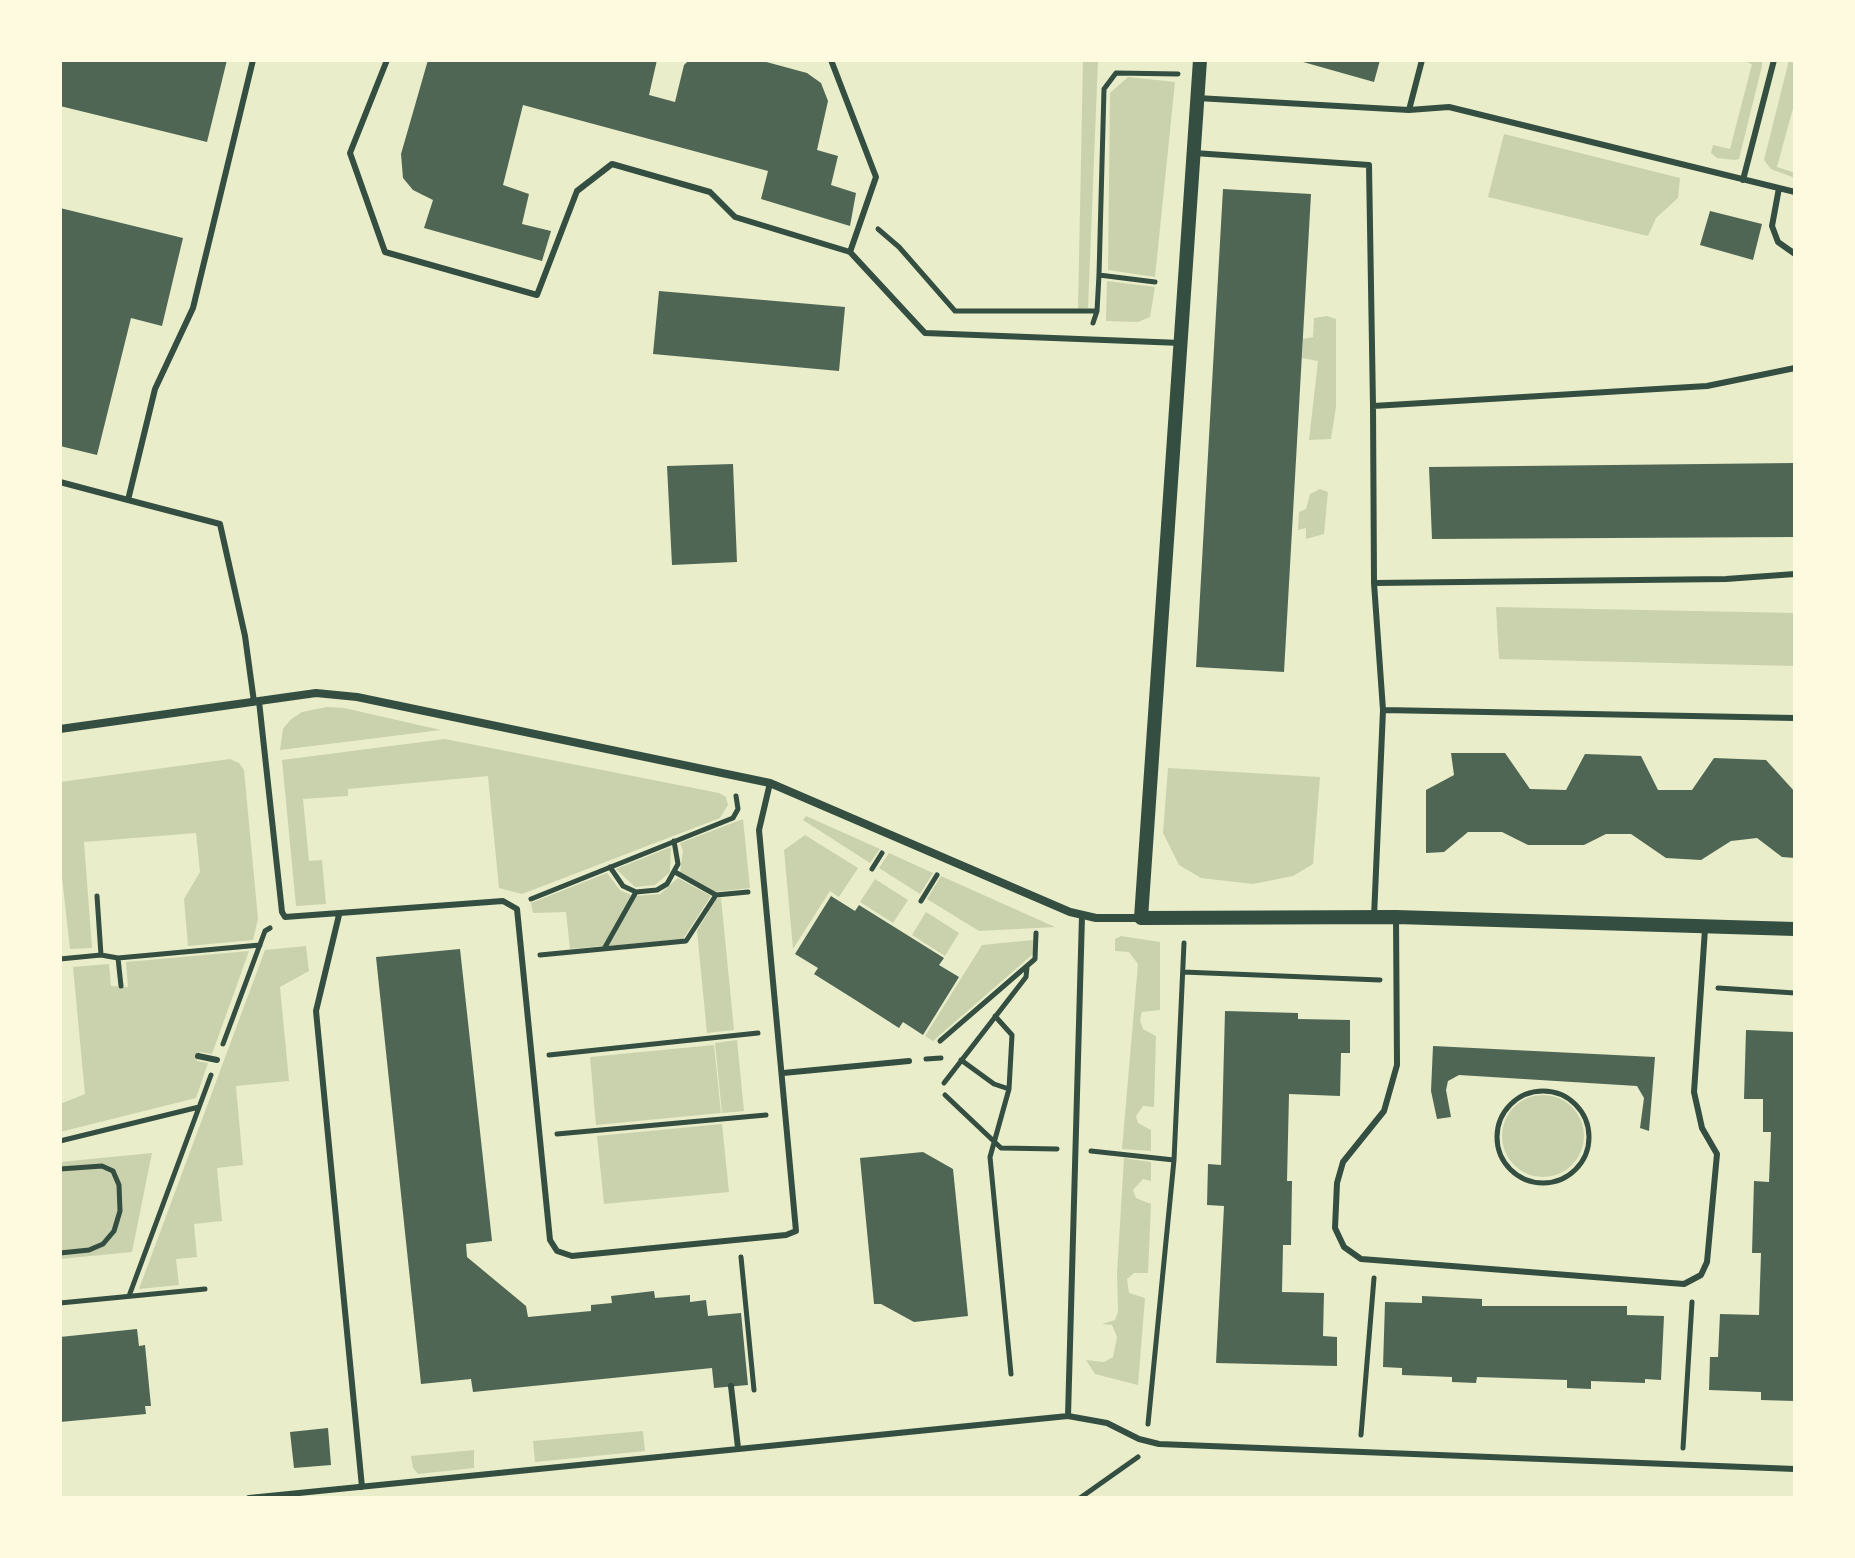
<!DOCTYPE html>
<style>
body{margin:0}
#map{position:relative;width:1855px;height:1558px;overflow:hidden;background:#e9edc9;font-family:"Source Sans 3",sans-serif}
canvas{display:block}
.frame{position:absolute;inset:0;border:62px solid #fefae0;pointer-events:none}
</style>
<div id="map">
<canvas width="1855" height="1558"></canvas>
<div class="frame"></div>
</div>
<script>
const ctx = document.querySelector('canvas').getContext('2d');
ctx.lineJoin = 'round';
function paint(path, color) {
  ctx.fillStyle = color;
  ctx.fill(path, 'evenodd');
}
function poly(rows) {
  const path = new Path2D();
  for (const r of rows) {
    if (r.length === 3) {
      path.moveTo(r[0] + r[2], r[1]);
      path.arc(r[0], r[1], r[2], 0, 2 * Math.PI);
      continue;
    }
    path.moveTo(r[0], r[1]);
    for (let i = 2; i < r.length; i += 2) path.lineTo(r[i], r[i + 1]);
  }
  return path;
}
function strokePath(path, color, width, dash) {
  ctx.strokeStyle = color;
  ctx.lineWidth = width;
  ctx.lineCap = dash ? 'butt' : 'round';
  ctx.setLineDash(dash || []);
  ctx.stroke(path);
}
paint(poly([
 [1098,60,1088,308,1078,309,1083,61],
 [1740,60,1762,60,1762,66,1739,159,1734,160,1717,158,1711,153,1713,145,1730,149,1752,64],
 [1789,60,1795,60,1795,101,1777,167,1795,173,1795,178,1771,169,1764,160],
 [1128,77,1175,82,1155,277,1108,270,1110,93],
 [1504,134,1680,178,1678,198,1656,218,1648,236,1488,197],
 [1107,281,1155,287,1150,317,1138,322,1106,321],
 [1327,316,1336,319,1336,407,1331,439,1309,440,1318,361,1302,358,1303,339,1313,337,1314,318],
 [1320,489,1328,492,1324,534,1306,539,1306,528,1298,530,1299,512,1306,509,1310,494],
 [1496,607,1795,613,1795,666,1499,659],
 [327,707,344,708,441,730,280,750,283,729,290,720,302,712],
 [445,739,719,793,726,797,728,805,720,818,522,894,499,888,488,776,348,789,348,796,303,799,309,861,322,860,326,904,296,906,282,760],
 [230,759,239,763,244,770,258,919,253,940,188,946,184,899,200,872,196,833,84,842,92,948,70,949,60,859,60,782],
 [1168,768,1320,777,1313,864,1293,876,1253,884,1201,878,1179,865,1163,833],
 [806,816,880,849,870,863,803,820],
 [743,819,750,888,715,892,680,872,683,851,680,843],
 [805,835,858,868,839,897,830,891,793,949,784,850],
 [671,847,670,872,655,885,635,887,616,869],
 [889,853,933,873,920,894,879,868],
 [607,873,620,890,631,895,603,946,570,949,566,912,533,913,531,903],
 [941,876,1055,927,979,931,927,899],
 [678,878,711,896,683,939,609,946,636,896,660,894],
 [875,879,908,900,893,923,860,902],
 [721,898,734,1030,707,1033,697,931,716,899],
 [926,912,959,933,945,956,912,935],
 [1121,936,1160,942,1160,1010,1142,1012,1140,1020,1143,1029,1156,1036,1154,1107,1143,1106,1136,1116,1138,1123,1151,1130,1151,1151,1122,1149,1138,964,1129,952,1115,951,1115,939],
 [1033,940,1033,954,933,1041,925,1036,982,945],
 [306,946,309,971,280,987,289,1081,236,1086,243,1165,217,1168,222,1221,194,1224,197,1257,176,1259,179,1285,139,1289,265,950],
 [249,951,212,1054,200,1052,198,1056,197,1061,208,1063,196,1098,60,1132,60,1104,85,1094,73,967,109,964,111,986,128,987,126,962],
 [737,1040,744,1111,722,1113,715,1043],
 [714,1045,721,1113,596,1125,590,1057],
 [1543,1136,41],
 [722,1124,729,1192,604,1204,597,1136],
 [152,1153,132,1252,60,1259,60,1162],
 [1124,1158,1151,1162,1151,1181,1143,1179,1133,1190,1136,1198,1151,1204,1148,1273,1134,1273,1127,1279,1129,1293,1145,1298,1138,1385,1095,1374,1086,1360,1104,1362,1113,1357,1117,1337,1112,1325,1102,1324,1115,1320,1118,1312,1117,1273],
 [643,1431,645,1451,535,1462,533,1441],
 [474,1450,474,1468,418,1474,413,1468,411,1456]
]), '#cad2ad');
paint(poly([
 [60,60,227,60,207,142,60,106],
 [428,60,657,60,649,95,675,102,684,65,689,60,759,60,807,73,821,83,828,101,817,150,838,156,831,185,856,193,850,226,761,199,768,171,523,105,503,185,529,194,522,224,551,231,542,261,424,228,433,200,413,190,403,178,401,154],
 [1296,60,1380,60,1374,82],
 [1223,189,1311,194,1284,672,1196,667],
 [60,208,183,238,162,326,131,318,97,455,60,446],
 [1710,211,1762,224,1753,260,1700,245],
 [659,291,845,307,839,371,653,354],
 [1795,463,1795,537,1432,539,1429,467],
 [733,464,737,562,672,565,667,466],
 [1451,753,1505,753,1530,789,1566,790,1585,754,1641,756,1658,790,1692,790,1714,758,1766,760,1795,792,1795,858,1782,857,1757,838,1731,841,1701,860,1666,858,1631,834,1606,834,1584,845,1528,845,1502,832,1468,832,1444,852,1426,853,1426,790,1454,775],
 [831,896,855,911,859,905,944,958,939,965,959,977,923,1035,903,1022,899,1028,857,1001,814,974,818,968,795,954],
 [460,949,492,1241,466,1244,467,1257,526,1306,528,1317,591,1311,591,1305,612,1303,611,1296,654,1291,655,1298,690,1295,690,1302,706,1300,708,1316,741,1313,748,1385,714,1388,712,1368,473,1392,471,1379,421,1384,376,957],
 [1225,1011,1298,1013,1298,1019,1350,1020,1350,1053,1341,1053,1340,1096,1289,1094,1287,1181,1292,1181,1291,1245,1283,1245,1282,1292,1324,1293,1323,1336,1337,1337,1337,1366,1216,1363,1224,1206,1207,1205,1208,1164,1221,1165],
 [1746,1030,1795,1032,1795,1401,1761,1400,1761,1392,1709,1390,1710,1357,1718,1357,1720,1314,1759,1315,1761,1253,1752,1253,1754,1181,1769,1182,1771,1132,1763,1132,1763,1099,1744,1099],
 [1433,1046,1655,1057,1649,1131,1640,1128,1644,1098,1637,1086,1459,1075,1448,1081,1446,1090,1451,1117,1437,1119,1431,1091],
 [923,1152,953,1169,968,1316,914,1322,881,1304,874,1304,860,1158],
 [1422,1296,1482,1299,1482,1306,1627,1306,1627,1315,1664,1316,1661,1380,1645,1379,1645,1383,1591,1381,1591,1389,1567,1388,1567,1380,1477,1377,1476,1383,1452,1382,1452,1377,1402,1375,1402,1368,1383,1367,1385,1302,1422,1303],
 [137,1329,139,1346,145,1345,151,1406,145,1406,146,1414,60,1422,60,1337],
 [328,1428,331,1465,294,1468,290,1432]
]), '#4f6655');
strokePath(poly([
 [878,229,899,247,955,311,1097,311],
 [1099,275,1155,282],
 [1093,323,1097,311,1099,275,1104,89,1116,73,1178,74],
 [610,867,623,886,636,892,657,890,667,884,678,864,674,841],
 [872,869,882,853],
 [675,872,716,895],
 [97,896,101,955,118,958,260,945],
 [531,899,733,818,738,809,736,796],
 [921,901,937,875],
 [604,949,636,892],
 [540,955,686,941,716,895,748,892],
 [118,958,121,986],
 [60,959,101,955],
 [1183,972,1380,980],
 [1718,988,1795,993],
 [995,1016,1012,1035,1009,1089,990,1157,1011,1374],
 [940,1041,1035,959,1036,933],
 [223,1044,265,931,270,928],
 [549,1055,758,1033],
 [926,1059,941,1058],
 [961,1060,994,1084,1009,1089],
 [944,1083,1026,977,1027,967],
 [1543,1137,46],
 [945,1095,1001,1148,1057,1149],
 [557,1134,766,1115],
 [60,1141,199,1107],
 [1091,1151,1174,1160],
 [60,1169,102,1166,113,1171,119,1185,120,1211,114,1231,103,1244,89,1250,60,1253],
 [741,1257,754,1390],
 [129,1296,211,1075],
 [60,1303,205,1289],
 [1148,1424,1174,1160,1184,943],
 [1361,1435,1374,1278],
 [1683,1448,1692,1302],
 [1080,1498,1138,1457]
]), '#344e41', 5);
strokePath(poly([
 [253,60,193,308,155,389,128,500,220,524,245,636,254,702],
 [387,60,350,153,385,252,537,295,577,191,612,164,710,192,735,217,850,252,925,333,1181,343],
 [831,60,876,177,850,252],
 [1197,98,1409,110,1422,60],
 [1409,110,1449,107,1795,192],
 [1194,153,1369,165,1373,406,1707,386,1795,368],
 [1743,180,1774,60],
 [1779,188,1772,226,1778,242,1795,254],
 [1373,406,1374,583,1383,710,1374,917],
 [60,482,128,500],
 [1374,583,1726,579,1795,574],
 [259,701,282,912,285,917,503,901,517,909,550,1240,557,1251,572,1256,786,1235,796,1231,759,830,770,783],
 [1383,710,1795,718],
 [339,915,316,1011,362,1487],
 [1396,917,1397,1065,1384,1111,1343,1162,1337,1183,1335,1228,1344,1247,1361,1259,1684,1284,1701,1275,1707,1262,1717,1154,1702,1128,1694,1092,1705,929],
 [198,1056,217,1060],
 [783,1073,909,1061],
 [731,1386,738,1448],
 [1068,1416,1082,916],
 [249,1498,1068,1416,1107,1423,1139,1439,1159,1444,1795,1469]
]), '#344e41', 6);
strokePath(poly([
 [60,729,316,693,357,697,770,783,1070,912,1096,918,1141,918]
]), '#344e41', 8);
strokePath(poly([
 [1200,60,1141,918,1396,917,1795,929]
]), '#344e41', 14);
</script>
